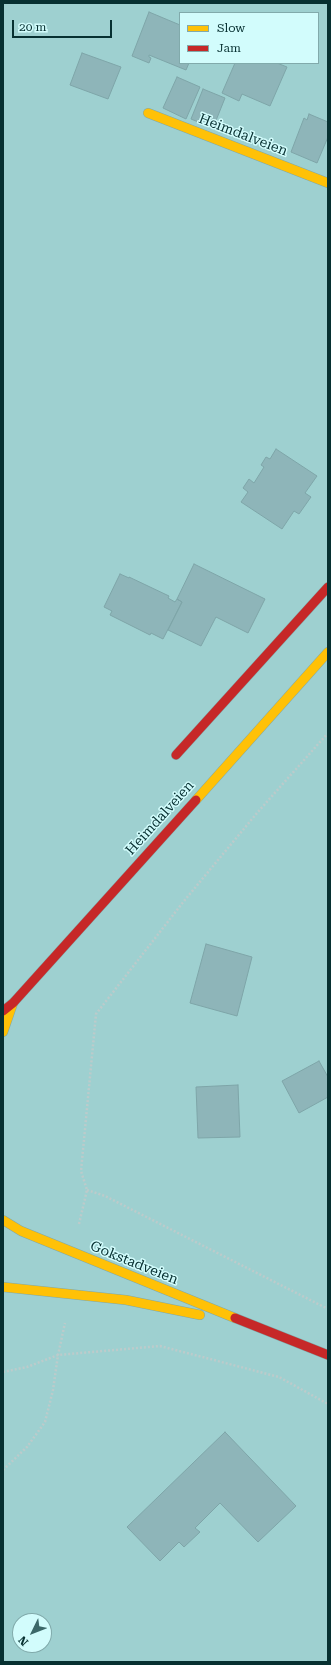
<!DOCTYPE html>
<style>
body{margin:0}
#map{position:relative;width:331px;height:1665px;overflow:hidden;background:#9ed0d0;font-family:"Roboto Serif",serif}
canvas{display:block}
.frame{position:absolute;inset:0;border:4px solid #073031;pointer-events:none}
.legend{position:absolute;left:179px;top:12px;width:140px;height:52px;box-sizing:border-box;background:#d2fcfc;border:1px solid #81aaab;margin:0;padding:5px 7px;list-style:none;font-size:12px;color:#073031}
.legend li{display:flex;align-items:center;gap:8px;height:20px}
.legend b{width:20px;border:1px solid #81aaab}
.north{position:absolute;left:12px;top:1613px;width:40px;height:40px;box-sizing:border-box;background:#d2fcfc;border:1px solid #81aaab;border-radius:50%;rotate:227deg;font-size:11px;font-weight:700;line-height:16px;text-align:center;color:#073031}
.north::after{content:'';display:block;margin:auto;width:14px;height:18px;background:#3c6869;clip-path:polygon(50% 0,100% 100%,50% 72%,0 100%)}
.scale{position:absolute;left:12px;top:20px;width:100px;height:18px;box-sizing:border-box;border:2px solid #073031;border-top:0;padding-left:5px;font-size:12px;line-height:14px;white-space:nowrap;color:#073031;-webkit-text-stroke:3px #d2fcfc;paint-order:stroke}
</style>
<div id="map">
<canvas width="331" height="1665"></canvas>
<div class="frame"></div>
<ul class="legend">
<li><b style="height:5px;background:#ffc107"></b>Slow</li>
<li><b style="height:5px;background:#c62828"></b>Jam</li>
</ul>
<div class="north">N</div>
<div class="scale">20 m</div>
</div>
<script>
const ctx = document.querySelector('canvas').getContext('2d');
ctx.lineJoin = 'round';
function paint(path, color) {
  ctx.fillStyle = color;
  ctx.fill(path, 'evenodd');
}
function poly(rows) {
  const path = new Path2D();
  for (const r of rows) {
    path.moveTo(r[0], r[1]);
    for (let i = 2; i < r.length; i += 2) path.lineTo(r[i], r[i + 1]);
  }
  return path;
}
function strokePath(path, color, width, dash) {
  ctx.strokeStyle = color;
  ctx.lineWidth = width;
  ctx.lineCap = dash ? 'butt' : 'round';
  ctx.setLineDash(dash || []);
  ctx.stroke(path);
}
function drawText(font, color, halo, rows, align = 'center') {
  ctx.font = font + ' "Roboto Serif",serif';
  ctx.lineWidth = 3;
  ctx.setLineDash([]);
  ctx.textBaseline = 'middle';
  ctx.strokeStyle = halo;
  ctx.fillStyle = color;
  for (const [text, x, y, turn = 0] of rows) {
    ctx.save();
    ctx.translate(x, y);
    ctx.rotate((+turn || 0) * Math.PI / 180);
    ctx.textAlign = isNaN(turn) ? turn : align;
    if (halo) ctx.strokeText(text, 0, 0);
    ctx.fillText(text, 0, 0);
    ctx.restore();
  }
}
const building = poly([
 [149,12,180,25,180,63,189,63,186,70,149,55,149,57,151,58,149,63,132,56,149,12],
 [82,53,121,67,108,99,70,85,82,53],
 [235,63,277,63,287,67,270,106,242,94,239,101,222,93,235,63],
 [177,77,200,87,186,119,163,108,177,77],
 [203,89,225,98,213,128,191,119,203,89],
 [309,114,328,122,328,137,317,163,291,152,304,118,307,120,309,114],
 [276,449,317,476,305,493,311,497,299,514,294,511,282,529,241,502,248,492,243,488,249,479,254,483,264,467,261,465,266,457,270,459,276,449],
 [194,564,265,599,248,633,216,617,201,646,168,630,182,602,177,599,194,564],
 [120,574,129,578,129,577,169,596,168,598,175,602,177,599,182,602,163,639,151,633,150,635,110,615,112,611,104,607,120,574],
 [206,944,252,957,237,1016,190,1003,206,944],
 [319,1061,328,1077,328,1097,299,1113,282,1081,319,1061],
 [238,1085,240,1137,198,1138,196,1087,238,1085],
 [225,1432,296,1506,258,1542,220,1503,195,1528,200,1532,184,1547,179,1542,160,1561,127,1527,225,1432]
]);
paint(building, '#8eb5b9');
strokePath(building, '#7ea5a8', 1);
const slow = poly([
 [148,113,328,183],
 [196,800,328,652],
 [3,1032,13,1003],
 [3,1220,21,1231,235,1318],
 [3,1287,126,1300,200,1315]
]);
const jam = poly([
 [176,755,328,587],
 [3,1011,13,1003,196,800],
 [235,1318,328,1355]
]);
strokePath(slow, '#80a8a8', 10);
strokePath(jam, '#80a8a8', 10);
strokePath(poly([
 [87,1190,105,1196,328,1309],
 [79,1224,87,1190,81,1171,96,1014,184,901,257,813,328,733],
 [3,1372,27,1367,58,1355,160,1346,279,1377,328,1404],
 [3,1470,27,1447,45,1422,53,1390,58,1355,65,1323]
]), '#bccbcb', 2.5, [2, 2]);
strokePath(slow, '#ffc107', 9);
strokePath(jam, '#c62828', 9);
drawText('14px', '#073031', '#d2fcfc', [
 ["Heimdalveien",243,135,21],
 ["Heimdalveien",160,818,-48],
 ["Gokstadveien",134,1263,22]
]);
</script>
